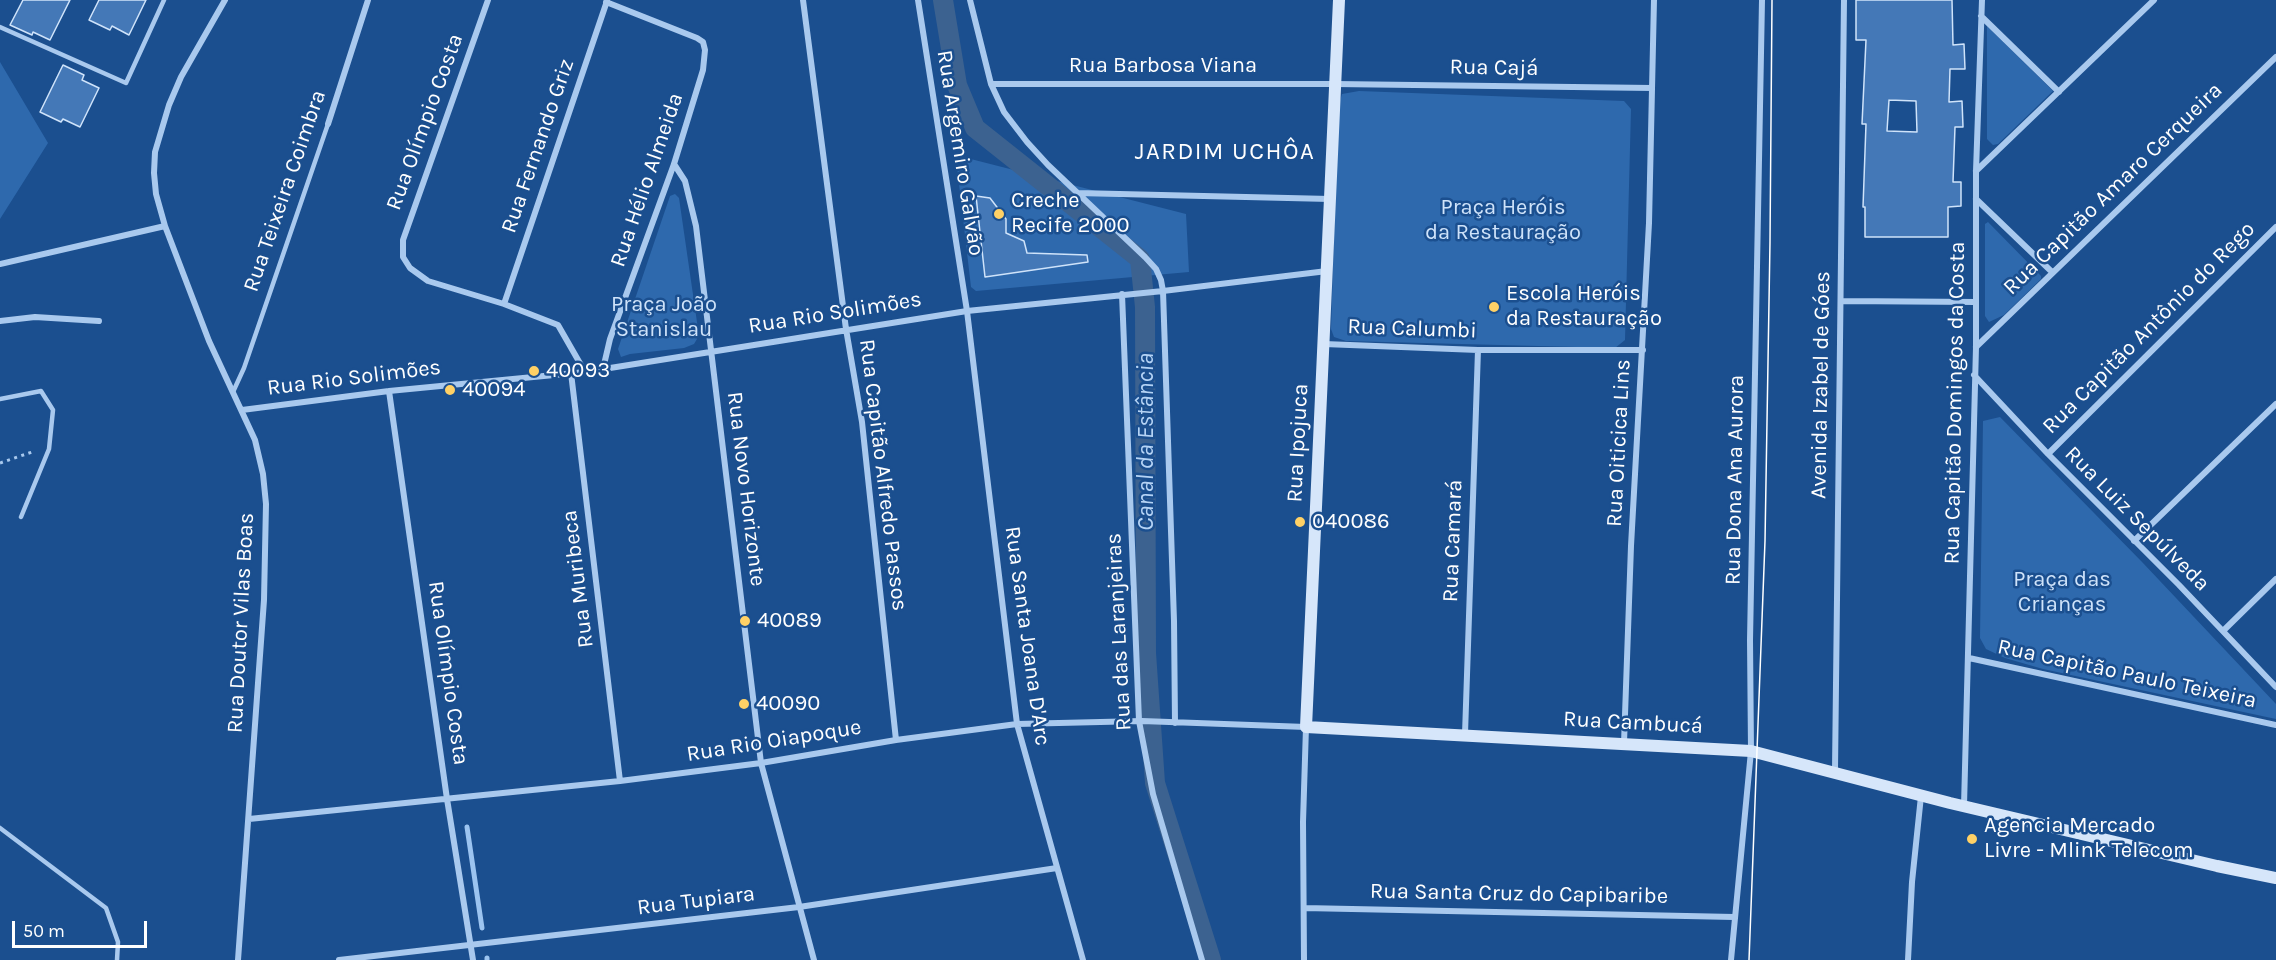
<!DOCTYPE html>
<meta charset="utf-8">
<style>
body{margin:0}
#map{position:relative;width:2276px;height:960px;overflow:hidden;background:#1b4f8f;font-family:Karla,sans-serif}
canvas{display:block}
.scale{position:absolute;left:12px;top:921px;width:135px;height:27px;box-sizing:border-box;border:3px solid #fff;border-top:0;padding-left:8px;font-size:18px;line-height:21px;white-space:nowrap;color:#fff;-webkit-text-stroke:4px #1b4f8f;paint-order:stroke}
</style>
<div id="map">
<canvas width="2276" height="960"></canvas>
<div class="scale">50 m</div>
</div>
<script>
const ctx = document.querySelector('canvas').getContext('2d');
ctx.lineJoin = 'round';
function paint(path, color) {
  ctx.fillStyle = color;
  ctx.fill(path, 'evenodd');
}
function poly(rows) {
  const path = new Path2D();
  for (const r of rows) {
    path.moveTo(r[0], r[1]);
    for (let i = 2; i < r.length; i += 2) path.lineTo(r[i], r[i + 1]);
  }
  return path;
}
function strokePath(path, color, width, dash) {
  ctx.strokeStyle = color;
  ctx.lineWidth = width;
  ctx.lineCap = dash ? 'butt' : 'round';
  ctx.setLineDash(dash || []);
  ctx.stroke(path);
}
function drawText(font, color, halo, rows, align = 'center') {
  ctx.font = font + ' Karla,sans-serif';
  ctx.lineWidth = 5;
  ctx.setLineDash([]);
  ctx.textBaseline = 'middle';
  ctx.strokeStyle = halo;
  ctx.fillStyle = color;
  for (const [text, x, y, turn = 0] of rows) {
    ctx.save();
    ctx.translate(x, y);
    ctx.rotate((+turn || 0) * Math.PI / 180);
    ctx.textAlign = isNaN(turn) ? turn : align;
    if (halo) ctx.strokeText(text, 0, 0);
    ctx.fillText(text, 0, 0);
    ctx.restore();
  }
}
paint(poly([
 [1987,26,2053,91,1998,144,1993,145,1987,139],
 [0,62,48,143,0,219],
 [1359,91,1624,101,1631,109,1625,340,1615,348,1346,341,1334,337,1331,329,1338,107,1342,94],
 [959,156,1186,214,1189,272,976,291,971,287,956,158],
 [675,194,679,198,698,329,697,339,694,344,684,348,630,354,621,357,618,349,670,196],
 [1988,222,2041,276,2041,279,2004,315,1989,322,1985,316,1985,224],
 [2000,417,2143,563,2276,704,2276,719,2043,669,2005,658,1986,649,1980,638,1983,421]
]), '#2e69ad');
strokePath(poly([
 [467,827,482,928],
 [487,958,487,960]
]), '#9cc4f0', 5);
strokePath(poly([
 [943,0,957,85,975,128,1140,259,1145,307,1146,653,1155,783,1211,960]
]), '#3c6290', 20);
const building = poly([
 [23,0,70,0,50,40,33,32,32,35,10,25,23,0],
 [99,0,146,0,129,35,112,26,110,30,89,20,99,0],
 [1856,0,1952,0,1953,45,1964,44,1965,69,1950,69,1949,102,1962,101,1963,127,1955,127,1953,182,1961,182,1961,206,1948,207,1948,237,1865,237,1865,207,1863,207,1866,124,1862,124,1866,40,1856,40,1856,0],
 [1889,100,1916,101,1917,132,1887,131,1889,100],
 [63,65,84,75,82,80,99,88,80,127,63,119,61,122,40,112,63,65],
 [976,196,990,198,1006,219,1006,233,1024,241,1027,253,1087,255,1088,262,985,277,976,196]
]);
paint(building, '#4478b7');
strokePath(building, '#cfe3fa', 1.5);
strokePath(poly([
 [0,463,35,451]
]), '#a9c9ee', 3, [3, 4.5]);
strokePath(poly([
 [0,27,126,83,164,0],
 [233,392,244,368,328,124],
 [0,399,41,391,53,410,49,449,21,517],
 [0,828,106,908,118,942,117,960]
]), '#a9c9ee', 4.5);
strokePath(poly([
 [225,0,181,77,169,105,155,152,154,173,156,194,165,226,209,341,255,440,263,474,266,504,264,600,238,960],
 [488,0,403,240,403,257,410,268,428,281,504,304,558,325,585,372],
 [803,0,846,329,862,422,896,740],
 [918,0,967,311,1017,724,1083,960],
 [970,0,991,84,1004,112,1027,142,1048,165,1145,257,1156,269,1161,280,1163,291,1174,621,1175,723],
 [1981,16,2059,92],
 [991,84,1335,84,1652,88],
 [328,124,368,0],
 [674,164,685,181,696,226,761,763,814,960],
 [1976,171,2154,0],
 [1077,193,1330,199],
 [1976,199,2052,272],
 [0,264,165,226],
 [1122,294,1139,721,1153,794,1202,960],
 [1842,301,1976,302],
 [504,304,607,1],
 [0,321,35,317,99,321],
 [1324,344,1478,350,1643,350],
 [1976,347,2276,57],
 [603,369,610,339,674,164,703,70,705,50,703,42,697,38,606,2],
 [571,373,620,781],
 [1974,375,2048,454,2179,585,2276,687],
 [389,391,447,799,473,960],
 [242,410,389,391,585,372,967,311,1163,291,1327,271],
 [2048,454,2276,227],
 [2134,541,2276,404],
 [2223,631,2276,579],
 [1969,658,2276,725],
 [1465,734,1478,350],
 [1624,743,1631,546,1649,223,1654,0],
 [1835,771,1844,0],
 [1964,806,1976,347,1976,171,1982,0],
 [249,819,620,781,761,763,896,740,1017,724,1142,721,1306,727,1303,822,1304,960],
 [1304,908,1734,917],
 [339,960,799,907,1057,868],
 [1731,960,1751,751,1750,640,1762,0],
 [1908,960,1912,882,1921,796]
]), '#a9c9ee', 6);
strokePath(poly([
 [1339,0,1306,727,1751,751,1950,803,2217,866,2276,878]
]), '#d6e6fa', 12);
strokePath(poly([
 [1749,960,1765,541,1770,242,1772,0]
]), '#fff', 1.5);
for (const [x, y, r, color] of [
 [999,214,6,"#ffd166"],
 [1494,307,6,"#ffd166"],
 [534,371,6,"#ffd166"],
 [450,390,6,"#ffd166"],
 [1300,522,6,"#ffd166"],
 [745,621,6,"#ffd166"],
 [744,704,6,"#ffd166"],
 [1972,839,6,"#ffd166"]
]) {
  const dot = new Path2D();
  dot.arc(x, y, r, 0, 2 * Math.PI);
  ctx.fillStyle = color;
  ctx.fill(dot);
  strokePath(dot, '#1b4f8f', 2);
}
drawText('22px', '#fff', '#1b4f8f', [
 ["Rua Barbosa Viana",1163,66],
 ["Rua Cajá",1494,68,1],
 ["Rua Olímpio Costa",425,122,-70],
 ["Rua Fernando Griz",538,146,-71],
 ["Rua Argemiro Galvão",960,153,81],
 ["Rua Hélio Almeida",647,180,-71],
 ["Rua Capitão Amaro Cerqueira",2113,189,-44],
 ["Rua Teixeira Coimbra",285,191,-71],
 ["Rua Rio Solimões",835,313,-9],
 ["Rua Capitão Antônio do Rego",2149,328,-45],
 ["Rua Calumbi",1412,329,2],
 ["Rua Rio Solimões",354,378,-7],
 ["Avenida Izabel de Góes",1821,385,-89],
 ["Rua Capitão Domingos da Costa",1955,403,-89],
 ["Rua Ipojuca",1298,443,-87],
 ["Rua Oiticica Lins",1619,443,-87],
 ["Rua Capitão Alfredo Passos",883,475,83],
 ["Rua Dona Ana Aurora",1735,480,-89],
 ["Rua Novo Horizonte",746,489,83],
 ["Rua Luiz Sepúlveda",2137,519,45],
 ["Rua Camará",1453,541,-88],
 ["Rua Muribeca",578,579,-97],
 ["Rua Doutor Vilas Boas",241,623,-87],
 ["Rua das Laranjeiras",1119,632,-93],
 ["Rua Santa Joana D'Arc",1027,636,82],
 ["Rua Olímpio Costa",448,673,82],
 ["Rua Capitão Paulo Teixeira",2127,674,12],
 ["Rua Cambucá",1633,723,3],
 ["Rua Rio Oiapoque",774,741,-9],
 ["Rua Santa Cruz do Capibaribe",1519,894,1],
 ["Rua Tupiara",696,901,-7]
]);
drawText('22px', '#fff', '#1b4f8f', [
 ["Creche",1011,201],
 ["Recife 2000",1011,226],
 ["Escola Heróis",1506,294],
 ["da Restauração",1506,319],
 ["40093",546,371],
 ["40094",462,390],
 ["040086",1312,522],
 ["40089",757,621],
 ["40090",756,704],
 ["Agencia Mercado",1984,826],
 ["Livre - Mlink Telecom",1984,851]
], 'left');
drawText('22px', '#cfe3fa', '#1b4f8f', [
 ["Praça Heróis",1503,208],
 ["da Restauração",1503,233],
 ["Praça João",664,305],
 ["Stanislau",664,330],
 ["Praça das",2062,580],
 ["Crianças",2062,605]
]);
ctx.letterSpacing = '1.5px';
drawText('24px', '#fff', '#1b4f8f', [
 ["JARDIM UCHÔA",1225,152]
]);
ctx.letterSpacing = '0px';
drawText('italic 24px', '#b5d3f5', '#1b4f8f', [
 ["Canal da Estância",1146,442,-90]
]);
</script>
